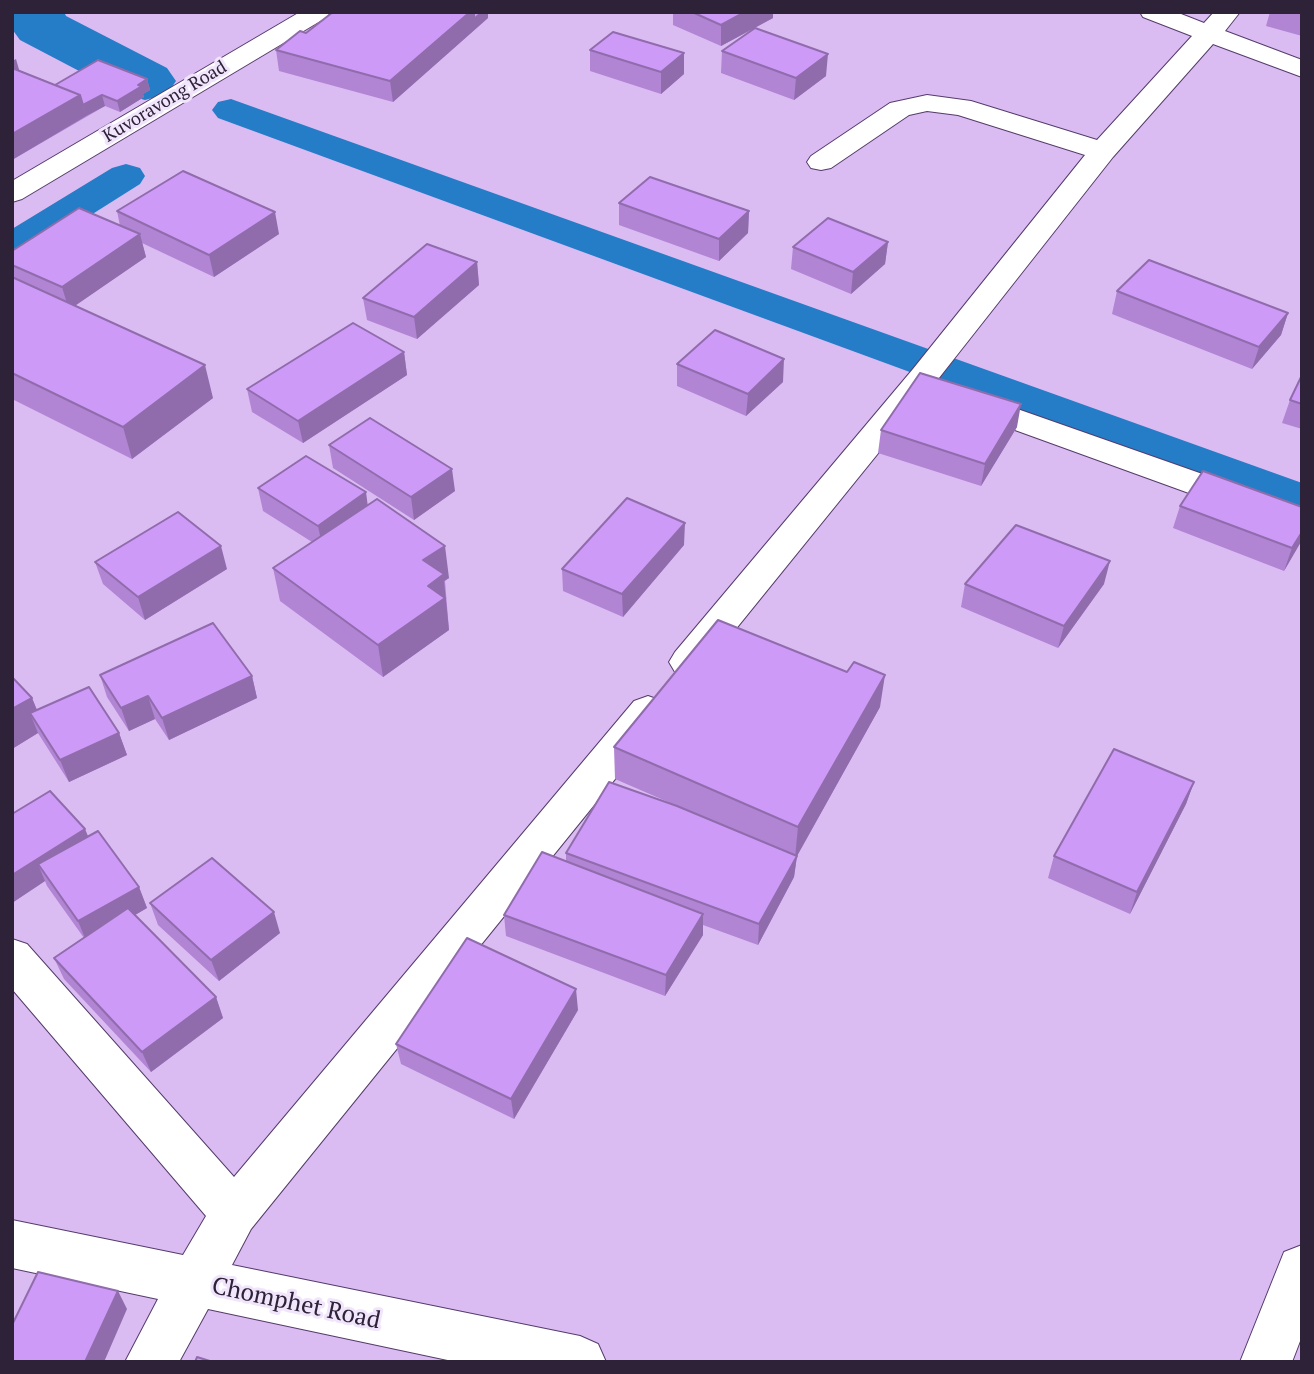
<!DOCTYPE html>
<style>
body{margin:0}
#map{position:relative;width:1314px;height:1374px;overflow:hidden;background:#dabcf3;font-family:"PT Serif",serif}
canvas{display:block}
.frame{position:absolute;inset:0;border:14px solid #2d2237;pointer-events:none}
</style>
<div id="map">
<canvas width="1314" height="1374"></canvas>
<div class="frame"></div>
</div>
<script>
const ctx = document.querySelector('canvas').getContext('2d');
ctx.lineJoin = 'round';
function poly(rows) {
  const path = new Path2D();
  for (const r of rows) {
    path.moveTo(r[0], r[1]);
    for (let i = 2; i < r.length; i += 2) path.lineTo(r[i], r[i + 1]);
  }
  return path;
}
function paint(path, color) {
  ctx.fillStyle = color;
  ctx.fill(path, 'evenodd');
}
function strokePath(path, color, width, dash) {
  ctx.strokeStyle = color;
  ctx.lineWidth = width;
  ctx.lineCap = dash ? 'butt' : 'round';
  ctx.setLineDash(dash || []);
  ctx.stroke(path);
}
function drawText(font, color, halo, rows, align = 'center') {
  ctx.font = font + ' "PT Serif",serif';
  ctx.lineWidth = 6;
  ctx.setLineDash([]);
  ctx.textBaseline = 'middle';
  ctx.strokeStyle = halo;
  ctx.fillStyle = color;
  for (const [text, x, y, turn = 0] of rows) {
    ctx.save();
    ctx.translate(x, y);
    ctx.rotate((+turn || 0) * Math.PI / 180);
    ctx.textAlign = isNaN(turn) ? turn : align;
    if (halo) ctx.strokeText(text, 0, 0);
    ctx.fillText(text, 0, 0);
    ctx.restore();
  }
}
paint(poly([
 [231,99,1302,483,1302,516,218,118,212,110,218,102,231,99],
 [126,164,140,168,145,176,140,184,26,256,12,259,12,229,112,168,126,164]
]), '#257cc7');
paint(poly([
 [12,12,64,12,66,16,167,68,176,81,167,94,145,100,123,94,20,40,12,29,12,12]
]), '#257cc7');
const minor = poly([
 [300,12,330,12,327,17,22,199,12,202,12,181,300,12],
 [1140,12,1176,12,1204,23,1214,12,1240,12,1225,31,1302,60,1302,77,1213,44,1113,157,935,383,701,672,688,676,675,672,669,662,675,652,913,369,1085,155,958,115,927,111,909,115,831,168,821,170,811,168,807,162,811,156,890,103,927,95,971,101,1097,140,1192,36,1143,17,1140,12],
 [969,392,1302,509,1302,534,957,409,953,402,957,395,969,392],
 [648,696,662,701,667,711,662,721,251,1229,232,1265,580,1336,598,1344,606,1362,457,1362,208,1309,179,1362,125,1362,158,1299,12,1268,12,1220,183,1255,206,1216,12,989,12,939,27,944,234,1177,634,701,648,696],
 [1302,1245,1302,1336,1292,1362,1240,1362,1284,1252,1302,1245]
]);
strokePath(minor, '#553b6a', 2);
paint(minor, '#fff');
paint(poly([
 [673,12,773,12,773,18,721,46,673,25],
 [1270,12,1302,12,1302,36,1266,26],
 [488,18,393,102,279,71,276,50,306,33],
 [590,50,684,53,684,74,661,94,590,71],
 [722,51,826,76,794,100,721,73],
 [12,58,19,70,55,85,147,79,150,90,143,94,144,97,120,112,105,106,12,160],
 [619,203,749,211,748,233,719,261,619,225],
 [117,211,279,234,214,277,142,243,146,257,75,305,213,398,132,459,12,399,12,251,120,226],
 [888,242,885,264,851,294,791,269,793,247],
 [477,262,479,285,417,339,367,320,363,298],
 [1117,291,1288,313,1281,335,1252,369,1112,314],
 [404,352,407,375,303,443,252,412,247,389],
 [677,364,783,382,746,416,677,386],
 [1302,375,1302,429,1282,423,1290,400],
 [1017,427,981,486,878,453,881,430],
 [329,445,455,491,414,520,333,468],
 [258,488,368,506,449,578,445,581,449,630,383,677,280,601,273,568,312,542,263,511],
 [1180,506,1302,507,1302,540,1284,571,1173,528],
 [684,545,623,617,563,591,562,569],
 [95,562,227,569,145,620,103,584],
 [965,584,1104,584,1058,648,961,607],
 [100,675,252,676,257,698,169,740,155,719,129,731,107,697],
 [32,698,37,710,119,733,127,755,69,782,38,733,12,749],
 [880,707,797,856,794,877,758,945,703,925,703,935,665,996,506,936,504,915,566,862,566,853,675,805,615,779,614,747],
 [1194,782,1186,804,1130,914,1048,878,1054,856],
 [12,814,88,837,139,887,147,908,135,915,216,997,223,1018,151,1072,64,979,54,958,84,938,47,886,45,881,12,903],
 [150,903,280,933,219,981,158,925],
 [578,1010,514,1119,401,1064,396,1044]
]), '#b184d4');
paint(poly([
 [470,12,488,12,488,18,393,102,390,81],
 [745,12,773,12,773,18,721,46,721,25],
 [684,53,684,74,661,94,661,72],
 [828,54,826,76,794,100,796,78],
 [16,59,22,80,12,86,12,61],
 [147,79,150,90,143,94,144,97,120,112,117,101],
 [80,95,86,116,12,160,12,134],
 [102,95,105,106,86,116,83,105],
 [749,211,748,233,719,261,719,239],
 [275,212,279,234,214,277,209,255],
 [140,234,146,257,69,310,62,287],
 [888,242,885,264,851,294,853,272],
 [477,262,479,285,417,339,414,317],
 [1288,313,1281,335,1252,369,1259,347],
 [404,352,407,375,303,443,298,421],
 [784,359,783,382,746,416,748,394],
 [205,365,213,398,132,459,123,427],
 [1021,404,1017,427,981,486,985,464],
 [452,469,455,491,414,520,411,497],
 [366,492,369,515,323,549,318,526],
 [685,523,684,545,623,617,622,594],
 [1302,532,1302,540,1284,571,1292,548],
 [221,546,227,569,145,620,138,597],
 [445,546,449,578,444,581,449,630,383,677,378,645,423,560],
 [1110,561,1104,584,1058,648,1064,626],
 [885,675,880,707,797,856,794,877,758,945,759,924,795,858,798,827],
 [252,676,257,698,169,740,162,718],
 [148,696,155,719,129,731,121,708],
 [32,698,45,730,30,713,38,733,12,749,12,709],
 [119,733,127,755,69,782,60,760],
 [1194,782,1186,804,1130,914,1137,892],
 [85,829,94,850,38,864,45,881,12,903,12,875],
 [139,887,147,908,87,943,78,921],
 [274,912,280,933,219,981,211,960],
 [703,914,703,935,665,996,666,975],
 [576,989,578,1010,514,1119,511,1099],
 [216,997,223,1018,151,1072,142,1052],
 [118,1291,127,1309,104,1362,85,1362]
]), '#906cad');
const building = poly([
 [333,12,470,12,390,81,276,50,300,31,306,33,333,12],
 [474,12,482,12,474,19,474,12],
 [692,12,745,12,721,25,692,12],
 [755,28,828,54,796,78,722,51,755,28],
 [613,32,684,53,661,72,590,50,613,32],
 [98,60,147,79,138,85,142,86,117,101,102,95,83,105,80,95,55,85,98,60],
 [12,68,80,95,12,134,12,68],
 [183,171,275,212,209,255,117,211,183,171],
 [650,177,749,211,719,239,619,203,650,177],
 [79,208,140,234,62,287,12,265,12,251,79,208],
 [828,218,888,242,853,272,793,247,828,218],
 [427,244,477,262,414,317,363,298,427,244],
 [1149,260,1288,313,1259,347,1117,291,1149,260],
 [12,277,205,365,123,427,12,373,12,277],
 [353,323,404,352,298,421,247,389,353,323],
 [715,330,784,359,748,394,677,364,715,330],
 [920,373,1021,404,985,464,881,430,920,373],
 [1302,375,1302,404,1290,400,1302,375],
 [370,418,452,469,411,497,329,445,370,418],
 [306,456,366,492,318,526,258,488,306,456],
 [1203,471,1302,507,1302,532,1292,548,1180,506,1203,471],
 [627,498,685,523,622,594,562,569,627,498],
 [377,499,445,546,423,560,444,574,428,586,445,598,378,645,273,568,377,499],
 [178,512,221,546,138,597,95,562,178,512],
 [1016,525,1110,561,1064,626,965,584,1016,525],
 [718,620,847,672,854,662,885,675,798,827,614,747,718,620],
 [213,623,252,676,162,718,148,696,121,708,100,675,213,623],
 [12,677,32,698,12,709,12,677],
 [89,687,119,733,60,760,30,713,89,687],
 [1114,749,1194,782,1137,892,1054,856,1114,749],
 [609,782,677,806,797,856,759,924,566,853,609,782],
 [50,791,85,829,12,875,12,814,50,791],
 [98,831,139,887,78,921,38,864,98,831],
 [542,852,703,914,666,975,504,915,542,852],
 [212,858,274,912,211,960,150,903,212,858],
 [128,908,216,997,142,1052,54,958,128,908],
 [467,938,576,989,511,1099,396,1044,467,938],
 [38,1272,118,1291,85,1362,12,1362,12,1325,38,1272],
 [197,1357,213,1362,195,1362,197,1357]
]);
paint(building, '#ce9af7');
strokePath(building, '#906cad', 2);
drawText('18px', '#2d2237', '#f1e5fc', [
 ["Kuvoravong Road",165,102,-31]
]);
drawText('24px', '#2d2237', '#f1e5fc', [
 ["Chomphet Road",296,1304,12]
]);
</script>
